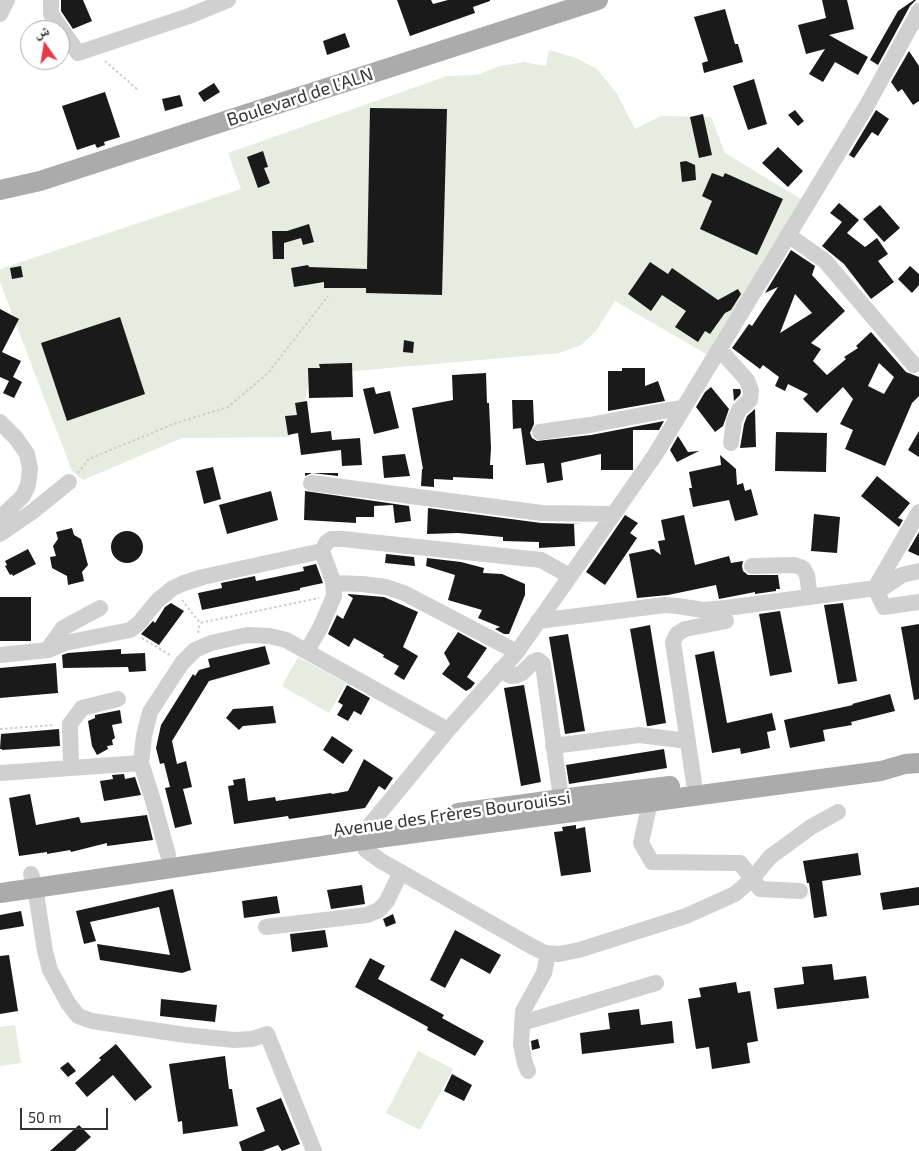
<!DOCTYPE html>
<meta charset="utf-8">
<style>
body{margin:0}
#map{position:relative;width:919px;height:1151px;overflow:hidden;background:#fff;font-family:"Exo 2","Noto Naskh Arabic",sans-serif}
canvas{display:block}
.north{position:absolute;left:20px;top:20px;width:50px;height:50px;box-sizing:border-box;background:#fff;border:1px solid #adadad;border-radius:50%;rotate:347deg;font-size:14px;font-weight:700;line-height:20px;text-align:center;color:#333}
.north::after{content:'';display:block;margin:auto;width:18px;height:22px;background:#e63946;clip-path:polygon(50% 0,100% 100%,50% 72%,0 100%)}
.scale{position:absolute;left:20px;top:1108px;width:88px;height:22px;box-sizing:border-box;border:2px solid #333;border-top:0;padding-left:6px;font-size:15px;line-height:18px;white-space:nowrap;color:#333;-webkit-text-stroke:4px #fff;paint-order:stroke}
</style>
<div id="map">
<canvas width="919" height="1151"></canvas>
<div class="north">ش</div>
<div class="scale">50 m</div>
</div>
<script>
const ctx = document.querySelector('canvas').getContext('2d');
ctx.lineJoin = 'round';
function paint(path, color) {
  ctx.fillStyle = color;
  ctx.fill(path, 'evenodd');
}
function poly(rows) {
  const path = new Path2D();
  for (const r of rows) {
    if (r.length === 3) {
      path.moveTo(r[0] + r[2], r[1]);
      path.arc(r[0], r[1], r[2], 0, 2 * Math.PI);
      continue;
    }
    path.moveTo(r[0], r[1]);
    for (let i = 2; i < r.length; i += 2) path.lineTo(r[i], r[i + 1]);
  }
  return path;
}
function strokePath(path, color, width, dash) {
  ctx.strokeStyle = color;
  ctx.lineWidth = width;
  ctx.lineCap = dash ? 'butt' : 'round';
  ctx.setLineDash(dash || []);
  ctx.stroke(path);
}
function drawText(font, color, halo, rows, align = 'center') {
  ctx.font = font + ' "Exo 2",sans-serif';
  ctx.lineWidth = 5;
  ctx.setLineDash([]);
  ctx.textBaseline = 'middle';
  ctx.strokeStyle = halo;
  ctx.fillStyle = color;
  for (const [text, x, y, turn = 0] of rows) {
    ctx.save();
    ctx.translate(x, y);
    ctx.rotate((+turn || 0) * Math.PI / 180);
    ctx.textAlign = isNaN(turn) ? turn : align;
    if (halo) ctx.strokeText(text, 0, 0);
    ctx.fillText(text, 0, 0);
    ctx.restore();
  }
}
paint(poly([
 [549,50,576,58,597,69,617,94,635,129,661,116,711,117,725,153,801,199,708,355,615,301,596,331,581,345,559,353,310,375,300,427,289,437,182,438,83,480,72,471,0,282,0,269,241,189,228,153,447,76,477,75,500,66,524,62,546,66],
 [298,657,346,683,329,713,282,686],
 [15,1025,21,1063,0,1066,0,1027],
 [418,1051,453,1069,420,1130,386,1113]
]), '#e6ecdf');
paint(poly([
 [61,0,83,0,92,21,73,29,61,11],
 [397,0,431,0,433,4,448,0,490,0,490,1,473,7,475,13,410,36],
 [822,0,847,0,854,29,829,35,868,57,858,75,835,62,823,82,809,74,825,49,806,54,798,25,826,18],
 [914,0,916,0,910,6,878,65,870,60,898,11],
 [725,9,735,44,738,44,743,62,704,73,702,63,708,61,694,17],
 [345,33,350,47,327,55,323,41],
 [909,51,919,66,919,101,913,105,902,89,898,92,891,82],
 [754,79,767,124,748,130,733,86],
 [214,83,220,92,204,102,198,93],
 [105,92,120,137,104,142,105,145,97,148,95,144,77,150,62,106],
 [180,95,183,106,165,111,162,99],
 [370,108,447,109,442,295,366,293,366,288,324,288,324,282,294,287,291,268,308,265,309,267,367,269],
 [795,110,804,121,798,126,788,115],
 [876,110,889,119,878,136,872,132,854,158,849,155],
 [703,114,712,155,699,158,690,117],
 [778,147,803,171,788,187,762,163],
 [263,151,268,167,264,168,270,183,258,188,247,157],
 [686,161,695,165,696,180,682,182,680,162],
 [712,173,723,177,725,173,783,199,757,255,700,229,712,201,702,196],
 [839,203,859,220,847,233,865,247,877,238,888,254,878,261,894,282,871,299,844,264,822,246,842,222,830,213],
 [880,205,900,228,884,242,863,219],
 [309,224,314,242,303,245,301,238,284,243,284,259,273,259,272,231,287,231],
 [791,250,815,266,812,275,845,311,811,343,821,349,813,361,827,375,846,359,844,357,858,348,856,346,871,332,906,372,919,377,919,396,912,403,885,466,845,449,853,430,840,424,853,399,843,387,817,413,803,399,808,394,788,384,785,391,775,386,779,377,763,365,760,369,732,348,749,324,752,326,778,287,765,293],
 [795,294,812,313,780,333],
 [879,363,894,377,884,394,868,386],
 [650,262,668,274,672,268,718,300,738,289,741,294,731,310,725,313,710,334,705,331,698,342,675,327,686,311,662,295,651,311,628,294],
 [21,266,23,277,12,279,10,268],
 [910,266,919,274,919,285,912,293,898,279],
 [0,309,19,319,2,352,21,361,13,377,22,382,14,398,3,393,9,381,0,377],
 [120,317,145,394,67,421,41,343],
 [404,340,414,342,413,353,403,352],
 [352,363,353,397,309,398,308,368,320,368,319,364],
 [622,368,645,368,645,386,658,381,665,401,608,411,608,371,622,371],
 [486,373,487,403,489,403,491,448,490,465,493,465,493,479,453,477,453,480,434,479,434,487,421,486,422,469,423,469,412,408,453,400,452,375],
 [374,387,376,394,390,391,399,428,374,434,363,389],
 [711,387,729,409,723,426,715,432,696,407,705,392],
 [733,389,740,389,741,392,740,395,734,401],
 [512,400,533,400,534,424,530,433,532,438,537,441,591,435,664,421,659,430,633,430,633,470,601,470,601,454,561,463,563,480,547,483,544,463,526,465,521,428,513,429],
 [307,401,311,433,331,431,332,440,360,438,362,465,342,466,341,450,301,455,298,433,288,435,285,416,297,415,295,403],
 [755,409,756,447,740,448,744,424,747,416],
 [919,431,919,457,908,450],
 [776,432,827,433,826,472,775,471],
 [678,436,688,452,699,451,677,462,670,450],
 [405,454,410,476,384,478,382,456],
 [720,455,736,469,737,485,743,483,745,491,751,489,758,515,735,521,729,500,693,507,689,488,692,488,689,472,721,465],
 [213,467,221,499,204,504,196,471],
 [305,473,338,473,338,476,312,473,305,476],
 [877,476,910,503,898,518,903,520,899,527,861,496],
 [271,491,278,520,227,534,219,505],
 [305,491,409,506,411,521,395,523,393,505,374,506,374,517,356,517,356,523,304,520],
 [428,508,541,523,583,524,574,524,575,546,539,548,539,542,503,541,503,537,458,533,427,534],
 [814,514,840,517,837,553,811,551],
 [625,515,638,523,630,533,637,538,605,585,586,572],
 [684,515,695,565,729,556,731,563,743,561,742,566,743,571,748,575,778,575,780,589,776,589,776,591,755,594,755,592,719,599,716,585,668,595,637,598,629,554,653,549,661,555,658,541,665,540,661,520],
 [72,528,74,535,81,539,88,565,82,572,84,581,68,585,67,576,52,568,50,557,56,556,53,546,58,539,56,532],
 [127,547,16],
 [919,532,919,556,908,551],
 [28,549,36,564,13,576,12,574,10,575,5,566,7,565,5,561],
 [386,554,414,557,415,566,385,563],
 [427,558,461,562,484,568,483,573,502,574,525,584,525,595,509,634,504,634,495,629,500,627,478,618,482,610,448,600,455,575,426,566],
 [316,564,323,583,300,588,300,590,202,610,198,593,222,588,221,583,255,576,256,581,304,571,303,567],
 [348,594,384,597,418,612,403,647,418,656,404,680,394,674,399,666,383,657,384,655,354,638,349,647,328,634,337,615,343,619,353,598,348,595],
 [0,597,31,597,31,641,0,641],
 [171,603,184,611,159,645,141,634,153,621,155,623,165,607],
 [843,603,857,681,838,684,824,605],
 [780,611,792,672,770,676,759,614],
 [919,624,919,699,914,700,901,627],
 [650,625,666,723,649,726,647,726,630,629],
 [458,632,487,648,467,677,475,683,471,688,466,691,442,674,450,664,444,653],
 [568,634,585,731,565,734,549,637],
 [265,646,270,664,209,681,172,741,177,764,186,761,192,787,183,789,192,824,175,828,165,788,170,787,164,763,160,764,156,748,161,725,193,674,195,676,199,670,210,667,208,659],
 [121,649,121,654,145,653,146,671,129,672,128,667,63,668,62,655,68,653],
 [714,651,727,723,772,713,776,730,767,732,770,748,741,754,740,748,712,753,695,655],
 [56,663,58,693,0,698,0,668],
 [347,685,370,698,361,715,354,711,348,721,337,715,343,705,338,702],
 [524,685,541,782,521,786,504,688],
 [890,694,895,711,851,722,852,725,823,730,825,741,790,748,784,720,853,705,852,704],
 [273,706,276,723,243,726,239,730,226,718,233,709],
 [120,710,122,723,112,725,115,738,112,740,113,745,107,746,108,749,97,755,92,746,88,721,95,718,95,715],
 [59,729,60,746,2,750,2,749,0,749,1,734],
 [332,736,353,750,343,764,323,750],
 [664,749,667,768,569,784,566,765],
 [364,759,393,778,385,790,379,786,365,808,289,819,288,816,234,824,228,786,234,785,233,780,245,778,248,801,275,797,276,801,331,793,332,794,348,791],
 [124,774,125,779,135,777,141,795,104,801,100,781,113,779,112,775],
 [30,794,36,825,79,817,81,823,147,815,153,840,107,846,107,843,71,852,70,850,47,854,47,852,19,856,9,798],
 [576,825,576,829,585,827,591,872,561,876,554,832,563,831,562,827],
 [858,853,861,875,822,881,827,916,814,918,809,883,807,883,803,861],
 [362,885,365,904,331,909,327,890],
 [919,887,919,905,883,910,880,893],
 [173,889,191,970,182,973,100,960,97,944,170,955,159,907,90,922,96,941,84,944,76,911],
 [277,896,280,913,244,918,242,901],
 [21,911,24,926,0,930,0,915],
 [393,914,396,923,386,927,383,919],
 [325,930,328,947,292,952,290,934],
 [455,930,501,955,490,974,461,958,445,988,430,980],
 [9,955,18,1011,0,1014,0,956],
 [370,958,385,966,378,979,444,1015,442,1018,484,1041,475,1056,427,1030,428,1027,355,987],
 [832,964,834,980,866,976,869,998,777,1009,774,988,804,984,802,967],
 [736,982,738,993,750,991,758,1041,747,1043,750,1063,712,1069,709,1047,696,1049,688,999,701,997,699,988],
 [161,999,217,1005,215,1022,160,1016],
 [639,1009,641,1025,672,1021,674,1043,582,1054,580,1033,610,1029,608,1013],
 [538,1039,540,1048,532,1050,531,1041],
 [116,1044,152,1087,135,1101,113,1075,87,1097,75,1083,101,1060,99,1058],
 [225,1056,229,1089,232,1089,238,1126,183,1134,182,1121,178,1122,169,1064],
 [68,1062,76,1071,68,1077,60,1068],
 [452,1074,472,1085,464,1101,444,1091],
 [281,1098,300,1144,282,1151,278,1145,262,1151,242,1151,239,1142,265,1131,256,1108],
 [79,1125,91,1137,75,1151,50,1151]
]), '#1a1a1a');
strokePath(poly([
 [105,61,138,90],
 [78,473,89,459,176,423,228,407,268,373,328,296],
 [182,600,200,623,319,598],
 [198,633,200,623],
 [142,638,170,655],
 [0,729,55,725]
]), '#cdcdcd', 2, [2.5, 2.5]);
strokePath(poly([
 [51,0,51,14,78,53,189,16,228,0],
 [0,14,7,0],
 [788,235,825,261,914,365],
 [720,350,747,380,751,391,750,400,739,410,734,421,731,443],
 [0,422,16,438,27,454,30,469,28,485,23,496,0,518],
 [540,432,590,425,663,411,683,408],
 [311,483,542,513,613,514],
 [919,512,875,588,884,607,919,602],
 [0,534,32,512,69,482],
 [752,566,794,565,803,568,807,575,810,597],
 [333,583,362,584,386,587,404,593,517,652],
 [538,621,665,605,677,606,703,610,726,608,884,587,902,575,919,571],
 [48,649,63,628,100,608],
 [307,651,320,628,334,596,333,581,322,551,326,543,331,539,342,539,541,560,570,576],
 [0,655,48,650,65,643,130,630,139,623,158,600,173,588,184,583,203,577,322,551],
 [500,670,511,676,517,675,522,673,533,662,538,660,543,664,561,799],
 [553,746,639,735,688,741],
 [71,768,70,724,82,708,118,699],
 [0,773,141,763],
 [694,783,673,642,677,634,685,629,726,621],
 [650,802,641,843,652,862,740,863,760,889,800,891],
 [838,812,811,827,770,857,752,879,735,894,686,916,579,950,559,954,545,953,531,946,381,861,366,850,370,839,369,826,448,730,517,652,655,455,866,107,919,11],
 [168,855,152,797,141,763,144,736,150,712,182,663,195,650,211,643,247,635,270,636,286,640,448,730],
 [31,874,35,887,45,951,50,970,68,1003,78,1016,92,1021,186,1035,234,1040,252,1039,267,1034,314,1151],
 [266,927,367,915,379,910,387,901,401,872],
 [522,1023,656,983],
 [528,1071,525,1063,521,1045,523,1011,544,973,548,954]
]), '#d0d0d0', 16);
strokePath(poly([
 [0,190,40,181,598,0],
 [458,813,584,796,670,786],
 [0,893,370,839,881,771,905,764,919,763]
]), '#ababab', 20);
drawText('18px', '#333', '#fff', [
 ["Boulevard de l'ALN",300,97,-18],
 ["Avenue des Frères Bourouissi",452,814,-8]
]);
</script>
